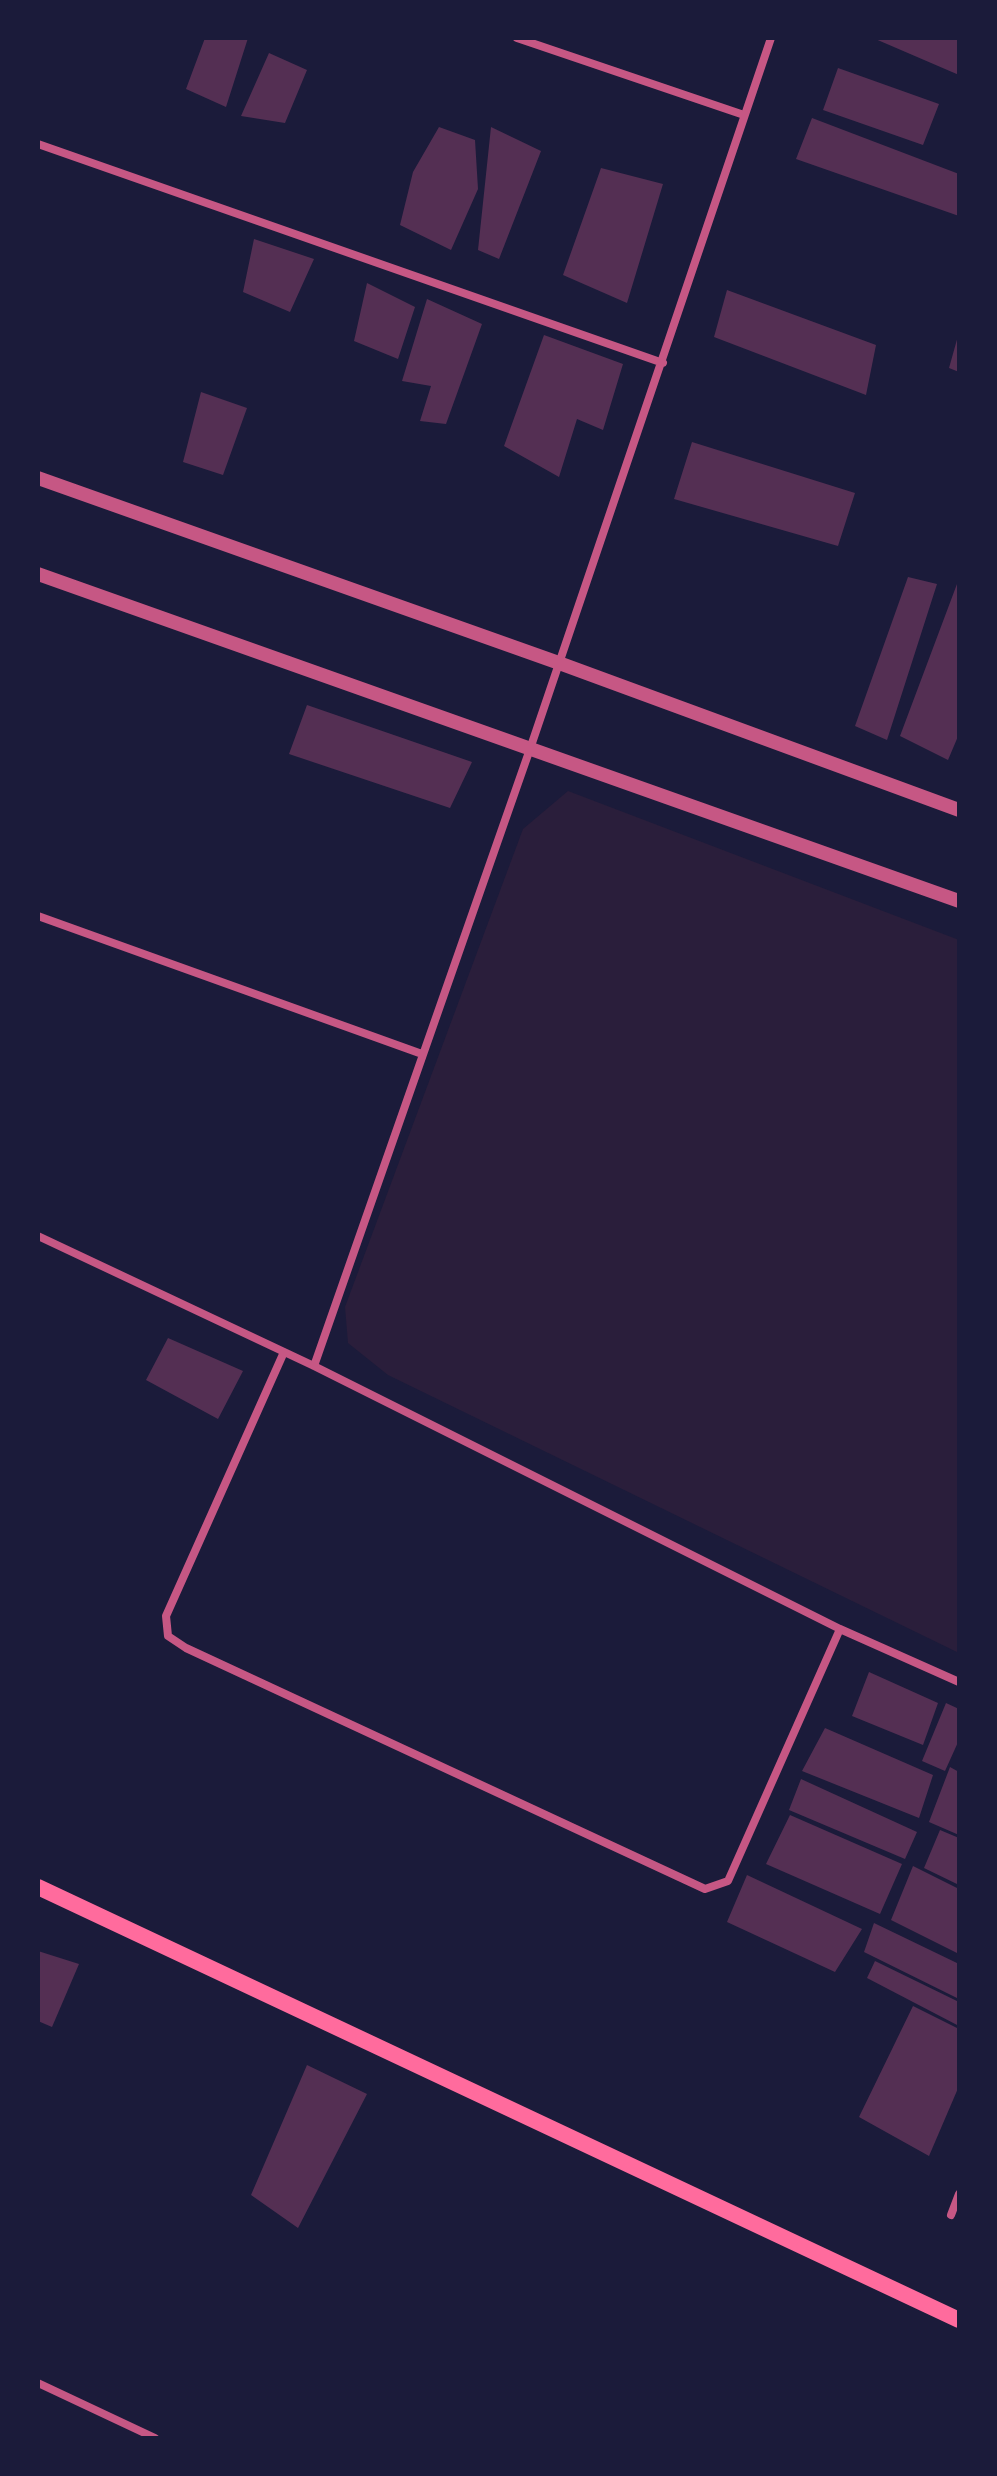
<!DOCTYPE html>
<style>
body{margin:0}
#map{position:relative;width:997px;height:2476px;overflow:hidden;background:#1b1b3a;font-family:Commissioner,sans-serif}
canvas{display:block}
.frame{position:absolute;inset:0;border:40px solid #1b1b3a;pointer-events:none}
</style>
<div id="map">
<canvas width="997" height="2476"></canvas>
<div class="frame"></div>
</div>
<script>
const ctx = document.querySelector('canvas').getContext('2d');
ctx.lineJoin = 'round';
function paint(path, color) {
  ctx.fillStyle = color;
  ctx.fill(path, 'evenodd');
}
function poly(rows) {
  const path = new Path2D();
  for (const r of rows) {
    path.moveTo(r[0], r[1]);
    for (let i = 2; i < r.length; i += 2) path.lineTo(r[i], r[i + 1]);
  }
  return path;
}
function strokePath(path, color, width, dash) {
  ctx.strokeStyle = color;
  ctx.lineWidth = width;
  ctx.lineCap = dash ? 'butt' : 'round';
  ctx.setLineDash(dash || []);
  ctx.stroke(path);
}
paint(poly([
 [568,791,959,940,959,1653,388,1375,348,1343,345,1307,523,829]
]), '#2a1e3b');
paint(poly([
 [205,38,248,38,226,107,186,89],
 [873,38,959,38,959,75],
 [269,53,307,70,285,123,241,116],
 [838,68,939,104,923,145,823,110],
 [812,118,959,174,959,216,796,159],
 [439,127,475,140,478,189,451,250,400,225,413,172],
 [491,127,541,151,499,259,478,250],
 [601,168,663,184,627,303,563,275],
 [254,239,314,259,290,312,243,292],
 [367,283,415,307,398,359,354,341],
 [727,290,876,345,866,395,714,337],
 [427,299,482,324,446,424,420,421,431,386,402,381],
 [544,335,623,364,603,430,577,419,559,477,504,446],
 [958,336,959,336,959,372,949,368],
 [201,392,247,408,223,475,183,462],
 [692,442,855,493,838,546,674,499],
 [908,577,937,584,887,740,855,726],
 [957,584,959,585,959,734,948,760,900,736],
 [307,705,472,762,450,808,289,754],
 [168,1338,243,1371,218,1419,146,1380],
 [869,1672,938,1703,923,1745,852,1716],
 [946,1703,959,1709,959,1740,945,1771,922,1761],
 [825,1728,933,1775,919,1818,802,1771],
 [950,1767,959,1772,959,1835,929,1822],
 [801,1779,917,1832,905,1859,789,1810],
 [790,1815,902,1864,880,1914,766,1864],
 [940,1830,959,1838,959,1885,924,1868],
 [913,1866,959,1889,959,1954,891,1920],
 [747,1875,862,1929,835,1972,727,1922],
 [874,1923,959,1964,959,1999,864,1952],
 [38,1951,79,1964,52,2027,38,2021],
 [875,1961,959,2002,959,2026,867,1978],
 [913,2006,959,2029,959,2086,929,2156,859,2117],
 [307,2065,367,2094,298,2228,251,2195]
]), '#542f53');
strokePath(poly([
 [517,38,744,115],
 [38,144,663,363],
 [38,916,422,1054],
 [38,1236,314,1366,840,1629,959,1682],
 [284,1352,166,1616,168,1636,186,1648,705,1889,728,1881,840,1629],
 [314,1366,530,749,771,38],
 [951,2215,959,2194],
 [38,2383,155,2438]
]), '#c65784', 8);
strokePath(poly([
 [38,478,559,663,959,810],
 [38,574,959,901]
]), '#c65784', 14);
strokePath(poly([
 [38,1887,959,2320]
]), '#ff6b9d', 16);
</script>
